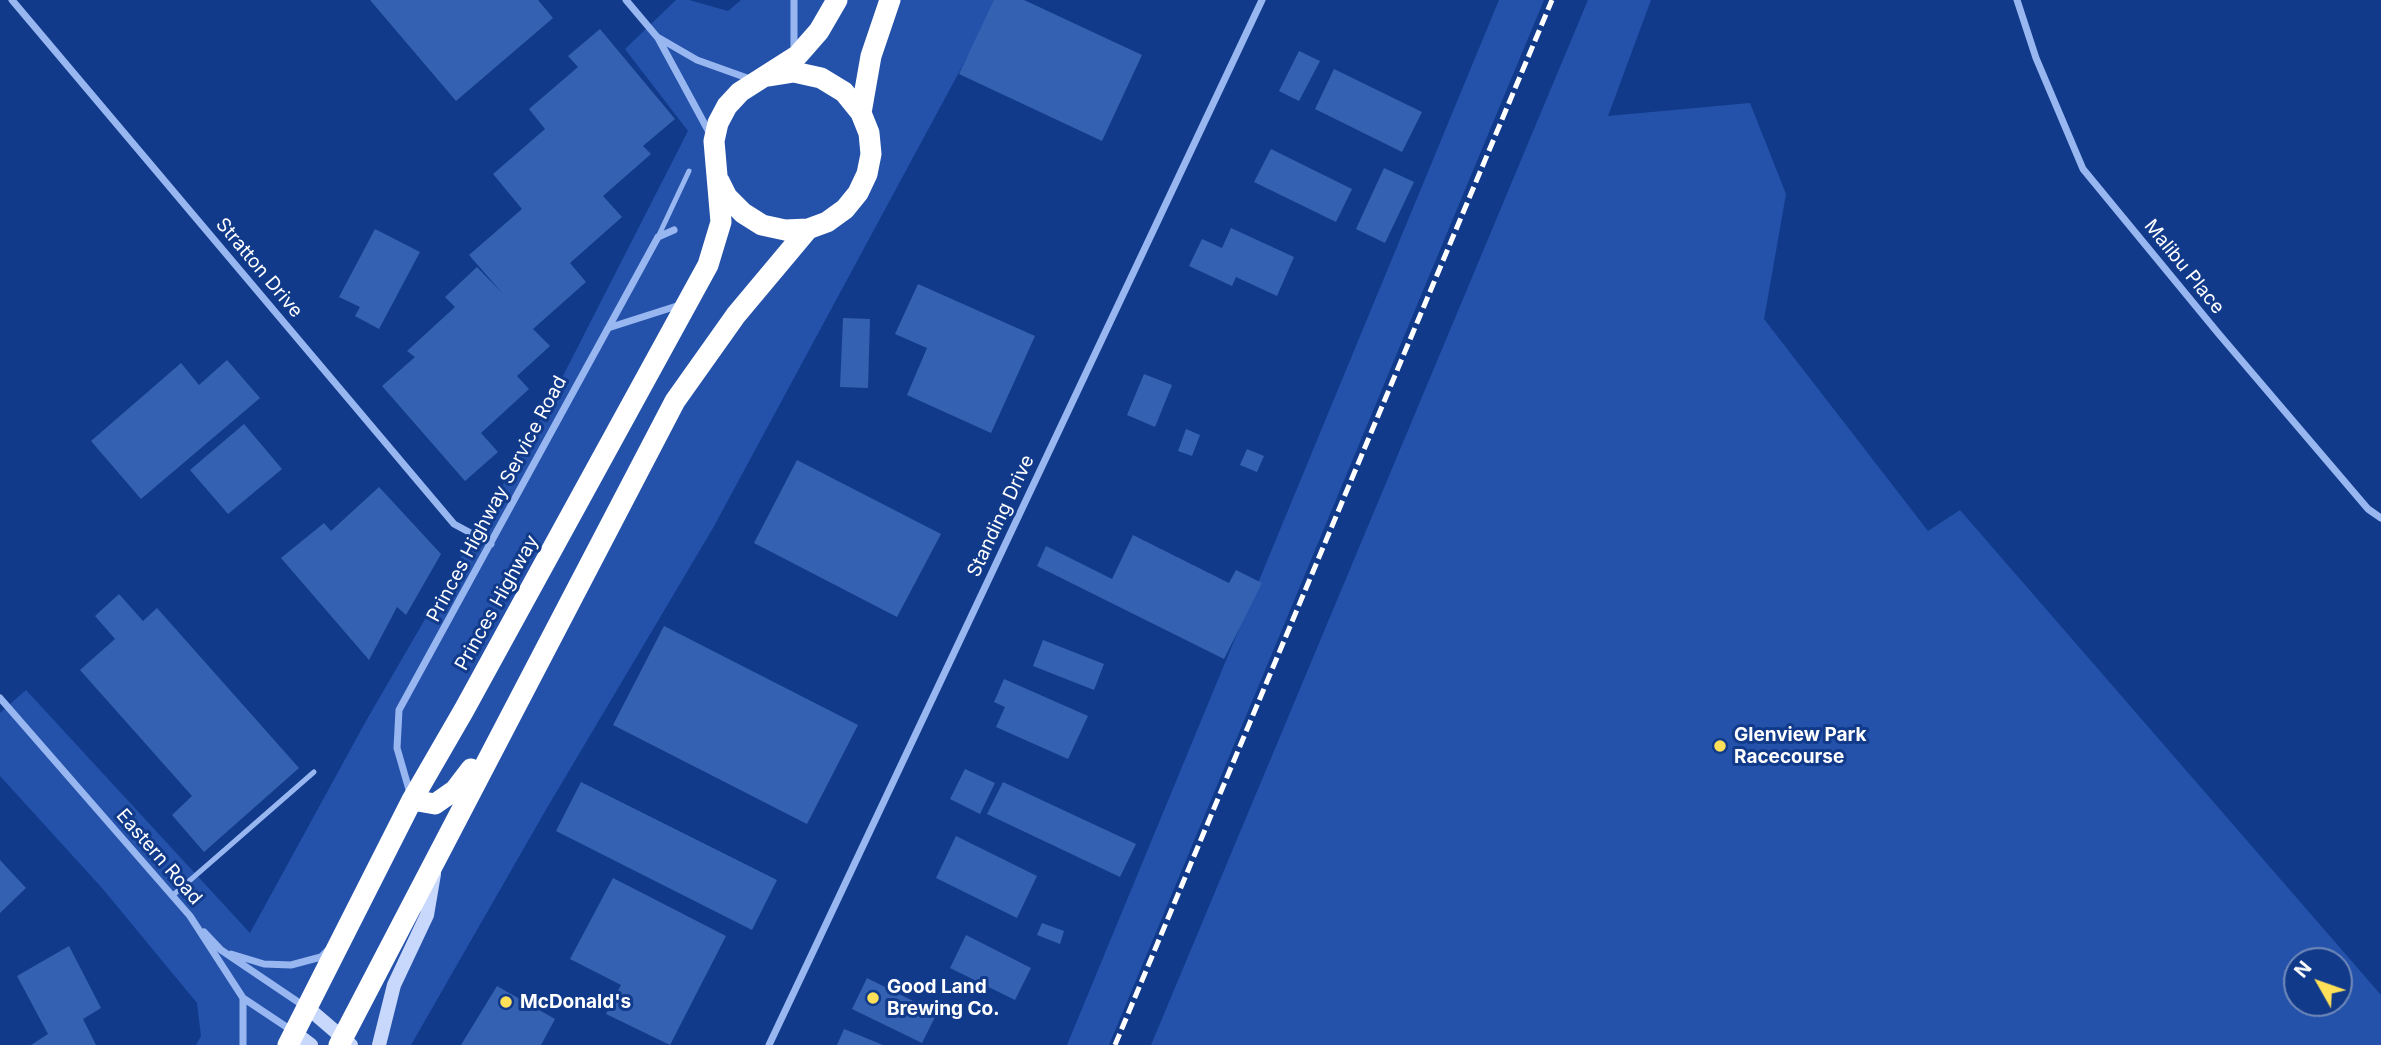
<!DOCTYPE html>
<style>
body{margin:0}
#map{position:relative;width:2381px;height:1045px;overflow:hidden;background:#123a8a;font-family:Inter,sans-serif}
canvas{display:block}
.north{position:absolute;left:2283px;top:947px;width:70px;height:70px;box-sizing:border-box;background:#123a8a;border:2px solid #7189b9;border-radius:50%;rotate:310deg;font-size:19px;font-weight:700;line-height:28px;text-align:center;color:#fff}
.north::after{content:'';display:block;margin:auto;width:24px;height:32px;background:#ffe058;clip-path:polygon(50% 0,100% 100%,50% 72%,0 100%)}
</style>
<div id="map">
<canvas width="2381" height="1045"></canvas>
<div class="north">N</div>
</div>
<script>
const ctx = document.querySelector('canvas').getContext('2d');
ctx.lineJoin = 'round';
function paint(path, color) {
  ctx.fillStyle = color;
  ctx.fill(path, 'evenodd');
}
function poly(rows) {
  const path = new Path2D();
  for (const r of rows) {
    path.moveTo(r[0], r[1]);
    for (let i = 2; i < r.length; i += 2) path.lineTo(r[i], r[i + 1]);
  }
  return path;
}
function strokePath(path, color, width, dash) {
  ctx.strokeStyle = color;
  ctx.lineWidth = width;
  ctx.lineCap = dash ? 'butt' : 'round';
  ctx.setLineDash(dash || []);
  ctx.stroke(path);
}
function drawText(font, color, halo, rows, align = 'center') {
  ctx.font = font + ' Inter,sans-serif';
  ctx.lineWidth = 6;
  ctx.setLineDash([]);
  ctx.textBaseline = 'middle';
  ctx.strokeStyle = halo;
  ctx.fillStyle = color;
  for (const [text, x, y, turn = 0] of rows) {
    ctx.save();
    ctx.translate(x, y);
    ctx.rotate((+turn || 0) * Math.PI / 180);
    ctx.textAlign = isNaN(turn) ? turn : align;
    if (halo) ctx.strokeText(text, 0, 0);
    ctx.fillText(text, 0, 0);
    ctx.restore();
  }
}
paint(poly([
 [676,0,689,0,728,11,741,0,998,0,713,528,544,813,411,1045,196,1045,201,1036,197,1003,102,888,0,776,0,713,26,690,250,933,366,721,542,417,688,131,625,49],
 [1499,0,1544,0,1109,1045,1067,1045],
 [1588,0,1651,0,1608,116,1750,103,1786,194,1764,319,1928,531,1960,510,2381,995,2381,1045,1151,1045],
 [2297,961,2339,961,2339,1003,2297,1003]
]), '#2452aa');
paint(poly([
 [370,0,538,0,553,18,456,101],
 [994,0,1024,0,1142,55,1102,141,959,74],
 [600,29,675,119,643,146,651,154,603,196,622,217,570,263,586,282,533,329,550,346,517,376,529,389,481,433,498,452,465,481,382,386,415,357,407,351,455,307,445,297,477,267,503,294,469,255,522,209,493,174,545,129,529,109,578,67,568,56],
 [1299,51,1320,61,1299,101,1279,91],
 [1334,69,1422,112,1402,152,1315,109],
 [1271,149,1352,189,1336,222,1254,182],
 [1384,168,1414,182,1385,243,1356,229],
 [1231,228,1294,257,1277,296,1236,277,1232,286,1189,266,1202,239,1222,248],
 [375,229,420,252,379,329,355,316,360,307,339,297],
 [918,284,1035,336,991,433,907,395,927,348,895,334],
 [843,318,870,319,868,388,840,387],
 [227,360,260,398,141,499,91,441,181,363,199,385],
 [1144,374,1172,385,1155,427,1127,415],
 [244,424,282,469,228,514,190,470],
 [1186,429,1200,435,1192,456,1178,451],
 [1247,449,1264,456,1257,472,1240,465],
 [797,460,941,534,897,617,754,543],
 [379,487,441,554,406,615,397,607,369,660,281,558,324,523,331,531],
 [1133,535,1229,583,1236,570,1262,583,1224,659,1037,566,1046,546,1112,579],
 [119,594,143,621,157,608,299,768,204,852,172,815,192,796,80,670,115,639,95,616],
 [664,626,858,725,807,824,613,725],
 [1043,640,1104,664,1094,690,1033,666],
 [1004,679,1088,716,1068,759,996,727,1005,707,994,702],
 [965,769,995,783,980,814,950,799],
 [581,782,777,880,752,930,556,831],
 [1003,782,1136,844,1120,877,987,814],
 [956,836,1037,876,1017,918,936,878],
 [0,860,26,888,0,913],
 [613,878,726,936,670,1045,606,1014,621,985,570,959],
 [1042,923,1064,931,1060,944,1037,935],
 [966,935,1031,968,1015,1000,950,968],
 [69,946,101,1008,83,1019,96,1045,31,1045,48,1034,17,976],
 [867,978,937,1013,922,1043,852,1009],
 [497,986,555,1019,541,1045,461,1045],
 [844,1029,883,1045,837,1045]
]), '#3561b2');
strokePath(poly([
 [658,237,689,171],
 [172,896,314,772]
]), '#98b7f1', 5);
strokePath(poly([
 [12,0,454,524,491,544],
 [626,0,658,38,709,132],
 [794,0,794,47,796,51],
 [2017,0,2036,58,2083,169,2218,333,2368,509,2381,518],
 [659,38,697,60,750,79],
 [608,328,680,305],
 [0,698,190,916,243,998,294,1032],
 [410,793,397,748,399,710,658,237,674,230],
 [204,932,221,950,304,1006],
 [231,954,264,964,291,965,321,957,327,951],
 [243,998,243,1045],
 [769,1045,1262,0]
]), '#98b7f1', 7);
strokePath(poly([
 [308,1008,351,1045],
 [294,1032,311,1045],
 [379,1045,394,985,427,915,434,874]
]), '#c7d8fc', 14);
strokePath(poly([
 [861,113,871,56,890,0],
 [719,181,727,197,743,213,762,225,785,230,808,229,827,222,845,209,858,193,867,174,871,154,869,133,861,113,844,92,821,78,794,72,769,76],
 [412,800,435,804,455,790,471,769],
 [288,1045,412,800,464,710,708,265,721,222,714,141,718,123,727,106,740,92,798,55,819,31,837,0],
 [339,1045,675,401,736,315,808,229]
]), '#fff', 21);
strokePath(poly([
 [1115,1045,1552,0]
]), '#fff', 5, [12, 5]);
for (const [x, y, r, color] of [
 [1720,746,7,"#ffe058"],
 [873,998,7,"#ffe058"],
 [506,1002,7,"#ffe058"]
]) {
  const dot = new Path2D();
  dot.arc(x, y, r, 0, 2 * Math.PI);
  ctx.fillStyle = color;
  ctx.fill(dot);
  strokePath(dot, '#123a8a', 2.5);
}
drawText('19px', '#fff', '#123a8a', [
 ["Malibu Place",2184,267,51],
 ["Stratton Drive",259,268,50],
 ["Princes Highway Service Road",497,499,-62],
 ["Standing Drive",1001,516,-65],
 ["Princes Highway",497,603,-61],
 ["Eastern Road",159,857,49]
]);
drawText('bold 19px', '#fff', '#123a8a', [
 ["Glenview Park",1734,735],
 ["Racecourse",1734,757],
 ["Good Land",887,987],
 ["Brewing Co.",887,1009],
 ["McDonald's",520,1002]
], 'left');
</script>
